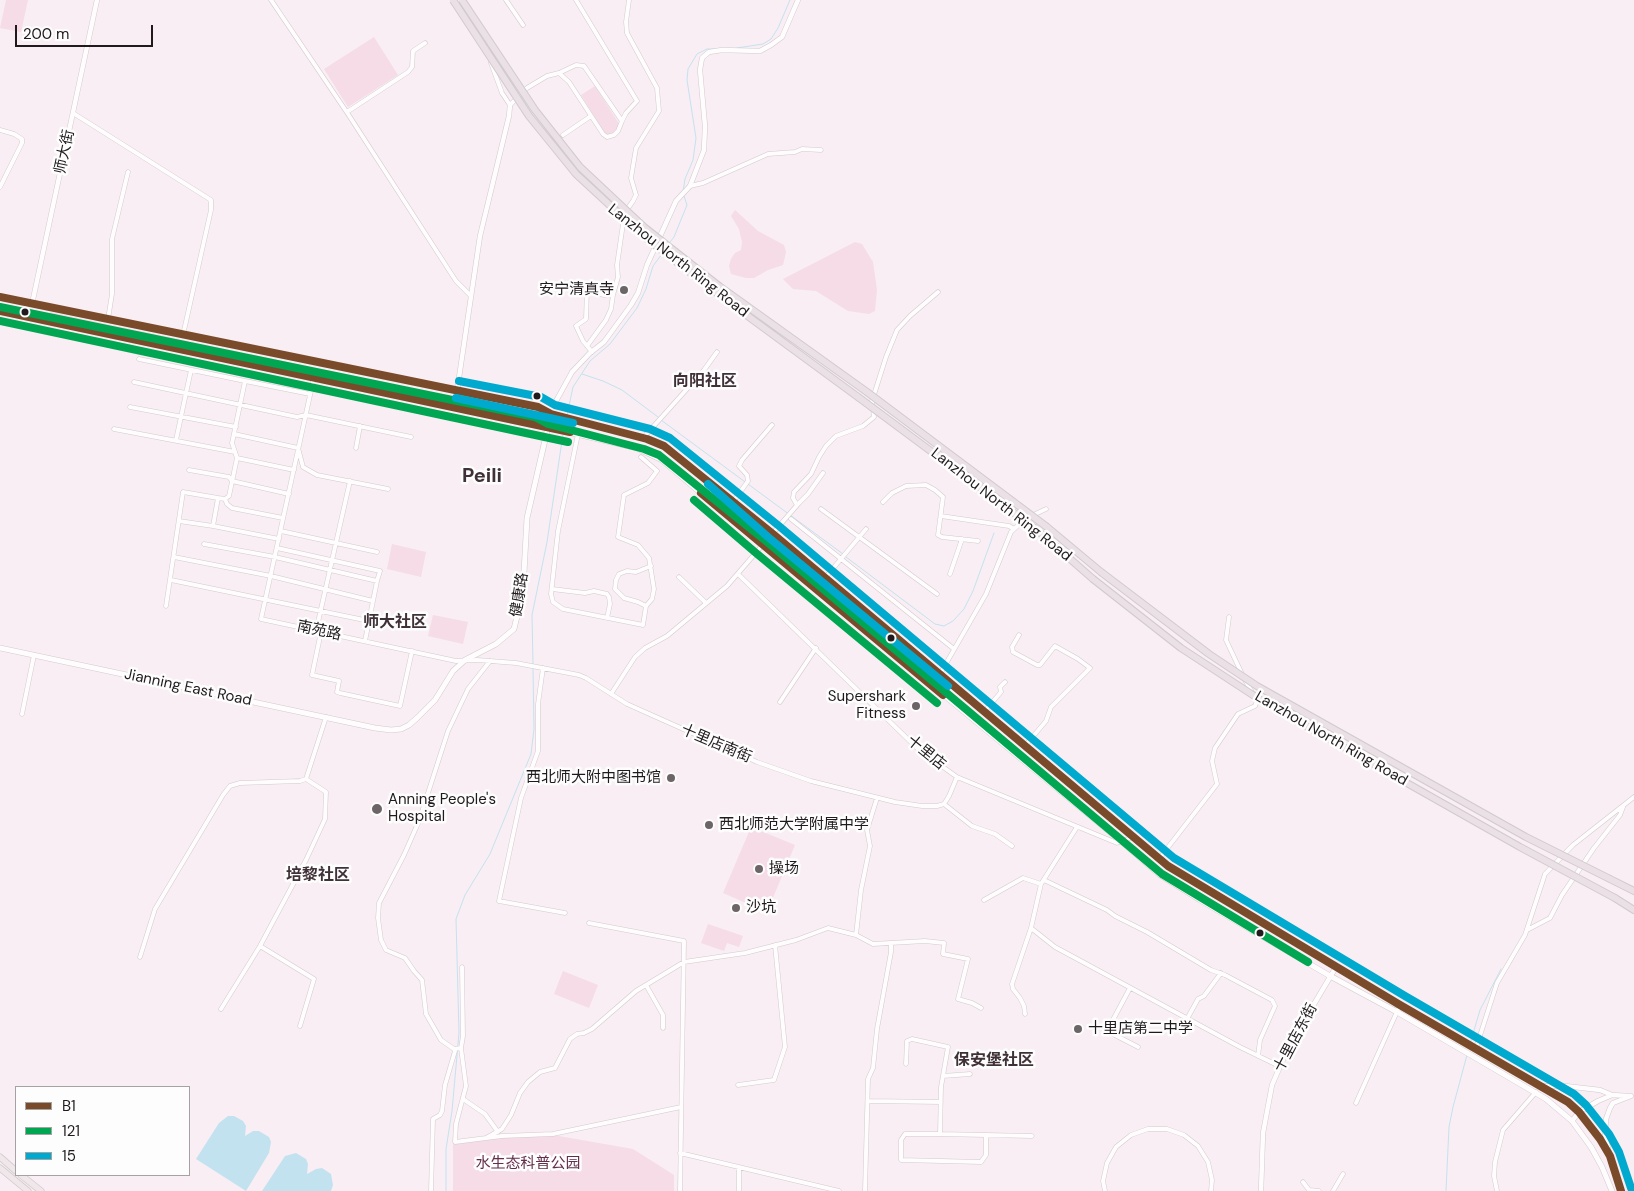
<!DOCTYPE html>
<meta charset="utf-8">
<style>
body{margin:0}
#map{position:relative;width:1634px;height:1191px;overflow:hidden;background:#f8eef3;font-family:"DM Sans",sans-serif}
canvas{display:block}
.legend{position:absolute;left:15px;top:1086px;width:175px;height:90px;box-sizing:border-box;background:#fdfdfd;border:1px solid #a5a2a3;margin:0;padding:6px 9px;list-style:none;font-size:15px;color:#201a1c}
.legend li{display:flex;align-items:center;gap:10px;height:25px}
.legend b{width:25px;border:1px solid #a5a2a3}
.scale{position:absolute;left:15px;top:25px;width:138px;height:22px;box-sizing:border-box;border:2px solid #201a1c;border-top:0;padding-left:6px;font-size:15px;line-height:18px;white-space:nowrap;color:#201a1c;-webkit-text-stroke:4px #fdfdfd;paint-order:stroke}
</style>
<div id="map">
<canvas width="1634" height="1191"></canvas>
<ul class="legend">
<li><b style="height:6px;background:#7a4b2a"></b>B1</li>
<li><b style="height:6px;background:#00a651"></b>121</li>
<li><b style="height:6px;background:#00a9ce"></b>15</li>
</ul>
<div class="scale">200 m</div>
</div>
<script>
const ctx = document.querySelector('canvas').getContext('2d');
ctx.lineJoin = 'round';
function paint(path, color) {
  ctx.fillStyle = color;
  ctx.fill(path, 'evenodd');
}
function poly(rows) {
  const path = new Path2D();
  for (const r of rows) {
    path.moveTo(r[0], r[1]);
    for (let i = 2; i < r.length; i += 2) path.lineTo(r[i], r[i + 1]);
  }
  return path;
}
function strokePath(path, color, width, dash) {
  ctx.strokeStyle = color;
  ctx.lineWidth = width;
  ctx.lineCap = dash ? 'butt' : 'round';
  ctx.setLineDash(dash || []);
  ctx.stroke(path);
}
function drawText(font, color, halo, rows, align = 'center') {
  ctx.font = font + ' "DM Sans","Noto Sans SC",sans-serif';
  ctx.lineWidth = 5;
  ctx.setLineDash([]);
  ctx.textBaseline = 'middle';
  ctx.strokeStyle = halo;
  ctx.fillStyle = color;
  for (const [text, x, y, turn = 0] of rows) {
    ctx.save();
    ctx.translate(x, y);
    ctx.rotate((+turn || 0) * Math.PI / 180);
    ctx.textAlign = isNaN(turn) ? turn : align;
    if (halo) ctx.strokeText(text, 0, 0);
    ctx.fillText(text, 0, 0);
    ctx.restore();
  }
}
paint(poly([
 [6,0,28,0,21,32,0,28],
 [374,37,398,75,348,107,324,69],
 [595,86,618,122,618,128,612,134,606,134,604,132,581,95],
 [735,210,758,231,784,245,786,252,783,265,768,270,754,278,746,278,731,274,729,266,731,259,735,253,741,250,742,242,739,229,731,216],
 [855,242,862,244,873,262,877,290,875,311,869,314,848,311,816,291,793,289,783,279],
 [50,312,240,352,239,357,49,317],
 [250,354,310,367,309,372,249,359],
 [321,369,452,397,451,402,320,374],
 [392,544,426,552,421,577,387,569],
 [433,615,468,622,463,644,428,636],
 [751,827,795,845,767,912,723,893],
 [708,924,743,936,739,947,727,943,724,951,701,943],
 [563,971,598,985,589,1008,554,994],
 [553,1135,633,1149,674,1175,674,1191,453,1191,453,1143,502,1137]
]), '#f5dce7');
paint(poly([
 [228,1116,234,1116,243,1121,246,1126,245,1136,253,1131,259,1131,269,1137,271,1142,269,1153,246,1191,196,1159,219,1123],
 [296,1153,306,1159,308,1164,307,1174,316,1169,322,1168,331,1174,333,1185,331,1191,262,1191,285,1156]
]), '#c3e2f0');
strokePath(poly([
 [737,48,763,44,771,39,778,28,790,0],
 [683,192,685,179,693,160,696,138,687,80,688,69,697,54,707,49,716,49],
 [670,242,674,237,687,205,684,196],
 [582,374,603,381,622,390,658,417],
 [567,415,573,387,590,361,610,344,637,308,646,289,653,266,662,254],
 [661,420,843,554],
 [563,430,566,419],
 [846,557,935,624,944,626,953,621,964,609,973,591,994,533],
 [533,664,532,615,547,542,563,434],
 [1470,1044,1480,1010,1501,969],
 [446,1191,446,1149,452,1111,459,1033,456,919,465,895,490,854,531,754,534,729,533,668],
 [1446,1191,1449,1127,1453,1107,1467,1055]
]), '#c3e2f0', 1);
const minor = poly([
 [271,0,348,114,456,281,470,295],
 [506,0,523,25],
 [576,0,637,101,626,113,622,121],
 [491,63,502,93,510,105,527,88,547,76,559,73,576,65,584,66,622,121,618,131,614,135,607,137,603,134,569,82,559,73],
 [347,112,408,72,412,67,413,51,425,43],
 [73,113,211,200,211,210,183,335],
 [0,130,14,134,22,139,22,143,0,187],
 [563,135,591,116],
 [690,186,703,183,768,154,795,152,802,149,821,150],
 [626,211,633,201,636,195,631,178,636,148,659,111,657,88,627,33,626,22,629,0],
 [108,319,112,294,112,239,128,172],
 [587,346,606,320,611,309,613,295],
 [592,352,583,341,576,326,586,319,587,290,604,295,613,295,618,277,617,265,624,217],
 [139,359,245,381],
 [314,377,261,619,456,661,477,660,516,663,579,675,586,678,627,704,757,762,811,781,895,802,922,806,937,806,944,804,949,796,957,777],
 [134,382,297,417,306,415,411,437],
 [130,407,236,427],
 [454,408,457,391],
 [114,429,235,452],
 [234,434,298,448,303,467,317,475,388,489],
 [578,434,558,531,551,594,553,602,563,609,643,625,646,606,652,599,654,589,649,558,638,545,618,537,624,495,648,483,657,471,641,457],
 [643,438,704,370,717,352],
 [176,440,191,370],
 [356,448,360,426],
 [237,458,294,470],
 [189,470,229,477,232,481,289,494],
 [218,498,213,526,279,539],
 [225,499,227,504,232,508,283,518],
 [733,502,748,481,747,475,739,466,742,460,772,425],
 [883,502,892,493,906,486,926,485,935,490,943,497,938,535,942,537,978,541],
 [797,505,793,498,794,492,811,474,819,457,826,446,836,436,863,426,874,417,872,401,886,357,897,330,910,316,938,292],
 [821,509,937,594],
 [941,516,1009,526,1014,529],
 [791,519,954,649],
 [179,521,213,526],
 [281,531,377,552],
 [204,544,275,557,377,581,380,571,277,548],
 [174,557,271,576,373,601,377,581],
 [738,574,918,749,957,777,1117,843,1133,837],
 [950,574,962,539],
 [679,577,706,603],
 [825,578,866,529],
 [171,580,369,621,373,601],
 [552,589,585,593,594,591,607,594,609,597,610,604,607,618],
 [166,606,183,492,218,498,225,499,229,496,237,458,232,443,245,381,310,394],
 [646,606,638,602,624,598,615,589,616,580,619,574,627,571,636,572,651,566],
 [1229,617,1226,640,1242,674],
 [316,631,350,481],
 [321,632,312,675,339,681,337,692,340,693,400,706,412,651],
 [1019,635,1012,647,1013,652,1037,665,1040,665,1055,646,1078,659,1090,668,1051,707,1046,721,1025,746],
 [365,641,369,621],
 [543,668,538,704,538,751,521,798,499,901,565,913],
 [940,674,986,594,1011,532,1025,519,1046,509],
 [611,694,635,657,645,648,667,636,727,586,799,503,808,494,823,473],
 [780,702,816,648],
 [984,712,1001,692,1000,687,1005,682],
 [22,714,34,655],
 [944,804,972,826,995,834,1012,846],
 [1159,859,1217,784,1212,761,1215,748,1238,714,1255,706,1257,701,1245,680],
 [1044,880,1107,910,1115,916,1147,932,1211,970,1225,975,1272,1000,1275,1006,1260,1040,1258,1056],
 [984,900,1023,878,1041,884],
 [589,923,684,941,680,1191],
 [1031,928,1055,947,1240,1047,1279,1066],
 [1527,930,1550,918,1562,895,1594,848,1620,815,1623,807],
 [856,935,861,890,870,846,867,830,877,798],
 [260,946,314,979,300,1026],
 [140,957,155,909,223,795,230,786,240,783,300,781,306,779,326,717],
 [646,985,663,1015,663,1028],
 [1130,988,1107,1031,1138,1047],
 [221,1009,260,946,306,860,325,819,326,792,306,779],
 [1025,1014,1024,1006,1020,998,1013,989,1012,984,1031,928,1041,884,1077,827],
 [1187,1019,1198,999,1204,996,1221,973],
 [461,1048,466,1086,456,1124,455,1142,502,1136,553,1134,681,1107],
 [1476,1048,1497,983,1525,935,1545,874,1573,845,1634,797],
 [454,1049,461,1048,463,1036,462,967],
 [906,1064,907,1041,912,1039,948,1047,941,1087,940,1134],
 [943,1076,970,1074],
 [738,1085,774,1080,785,1047,775,945],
 [463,1099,485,1114,498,1132],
 [868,1101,941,1102],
 [1356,1103,1400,1005],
 [986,1135,986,1155,981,1162,901,1160,901,1140,905,1134,940,1134,1032,1136],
 [486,1138,502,1129,511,1115,520,1093,528,1082,540,1072,555,1068,570,1039,577,1034,584,1033,592,1029,636,991,684,962,745,953,796,940,828,928,856,935,873,944,925,941,944,943,943,954,968,959,958,999,972,1003,981,1008],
 [680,1153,839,1191],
 [739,1167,739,1191],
 [1303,1182,1309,1190,1319,1191],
 [431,1191,433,1119,440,1115,442,1111,445,1085,455,1051,454,1049,441,1040,426,1014,422,980,414,971,405,958,386,950,381,940,378,918,379,903,404,855,419,821,448,731,468,689,490,661],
 [865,1191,868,1079,873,1068,877,1029,891,952,891,943],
 [1105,1191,1103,1181,1107,1163,1116,1147,1131,1135,1148,1129,1167,1129,1184,1135,1198,1146,1208,1162,1212,1180,1211,1191],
 [1333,1191,1343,1174],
 [1497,1191,1494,1176,1495,1162,1503,1130,1536,1092]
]);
const tertiary = poly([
 [32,304,97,0],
 [457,391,480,236,509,116,510,105],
 [555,403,572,372,590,353,604,342,631,305,638,293,647,265,676,201,690,186,704,150,705,126,700,70,702,58,709,52,722,50,760,51,771,45,782,37,798,0],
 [1543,1086,1565,1086,1600,1090,1612,1095],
 [1572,1121,1579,1112,1598,1101,1612,1095,1628,1096],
 [1609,1153,1605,1134,1606,1119,1610,1108,1613,1103,1631,1096],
 [1261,1191,1263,1133,1272,1085,1288,1048,1336,967]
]);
const secondary = poly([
 [0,297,538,407,551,414,647,439,664,446,773,534,1168,866,1400,1005,1568,1102,1579,1112,1600,1139,1610,1156,1621,1191],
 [0,311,559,430,637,448,662,460,762,545,1122,842,1160,875,1200,900,1330,976,1397,1012,1546,1099,1572,1121,1591,1147,1602,1167,1612,1191],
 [0,648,375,728,391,730,401,729,409,725,417,718,435,700,453,671,465,660,496,644,514,629,523,591,527,518,551,414]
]);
const primary = poly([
 [0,1157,16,1171],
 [0,1168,28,1191],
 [21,1175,41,1191]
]);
const trunk = poly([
 [719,286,867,392],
 [715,292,858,397],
 [1047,527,1101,572],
 [1037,530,1093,579],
 [1610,879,1634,891],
 [1615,898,1634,910]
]);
strokePath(minor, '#d2cace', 5);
strokePath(tertiary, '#d2cace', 5.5);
strokePath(secondary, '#d2cace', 6);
strokePath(primary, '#d0cbce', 7);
strokePath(trunk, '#d0cbce', 8);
strokePath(minor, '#fefcfd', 4);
strokePath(tertiary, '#fefcfd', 4.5);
strokePath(secondary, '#fefcfd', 5);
strokePath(primary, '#f0e7eb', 5.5);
strokePath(trunk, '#eae0e5', 6);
const trunkBridge = poly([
 [453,0,529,116,576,174,642,235,715,292],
 [462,0,535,110,580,167,644,227,719,286],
 [867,392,1047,527],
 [858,397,1037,530],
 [1101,572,1209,654,1257,686,1526,837,1610,879],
 [1093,579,1181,648,1262,701,1520,847,1615,898]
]);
strokePath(trunkBridge, '#d0cbce', 8, []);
strokePath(trunkBridge, '#eae0e5', 6);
strokePath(poly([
 [0,297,538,407,551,414,647,439,664,446,773,534,1168,866,1400,1005,1568,1102,1579,1112,1600,1139,1610,1156,1621,1191],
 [0,311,570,432],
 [701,493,943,695]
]), '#7a4b2a', 8);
strokePath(poly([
 [0,307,535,417,548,424,644,449,659,455,767,542,1162,874,1308,962],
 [0,321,568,442],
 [694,500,756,553,937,703]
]), '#00a651', 8);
strokePath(poly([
 [459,381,541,397,555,405,650,429,670,438,779,526,1174,858,1405,996,1574,1094,1586,1105,1609,1134,1619,1152,1631,1188],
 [456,398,573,423],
 [708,484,768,537,948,686]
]), '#00a9ce', 8);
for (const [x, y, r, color] of [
 [624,290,5,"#6c6467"],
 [25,312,4.5,"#201a1c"],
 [537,396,4.5,"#201a1c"],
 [891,638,4.5,"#201a1c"],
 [916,706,5,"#6c6467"],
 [671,778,5,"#6c6467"],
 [377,809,6,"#6c6467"],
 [709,825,5,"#6c6467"],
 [759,869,5,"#6c6467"],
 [736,908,5,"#6c6467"],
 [1260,933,4.5,"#201a1c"],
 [1078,1029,5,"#6c6467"]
]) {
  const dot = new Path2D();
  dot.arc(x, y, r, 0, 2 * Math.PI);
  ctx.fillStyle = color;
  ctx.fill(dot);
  strokePath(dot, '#fdfdfd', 2);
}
drawText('15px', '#201a1c', '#fdfdfd', [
 ["师大街",65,152,-78],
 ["Lanzhou North Ring Road",678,261,38],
 ["Lanzhou North Ring Road",1001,505,38],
 ["健康路",520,595,-81],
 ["南苑路",319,631,12],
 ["Jianning East Road",188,688,12],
 ["Lanzhou North Ring Road",1331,739,30],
 ["十里店南街",716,744,23],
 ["十里店",926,753,39],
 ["十里店东街",1296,1038,-62]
]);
drawText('15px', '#201a1c', '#fdfdfd', [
 ["安宁清真寺",614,290,"right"],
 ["Supershark",906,697,"right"],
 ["Fitness",906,714,"right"],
 ["西北师大附中图书馆",661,778,"right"],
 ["Anning People's",388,800],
 ["Hospital",388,817],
 ["西北师范大学附属中学",719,825],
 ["操场",769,869],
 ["沙坑",746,908],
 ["十里店第二中学",1088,1029]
], 'left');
drawText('15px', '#642e4a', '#fdfdfd', [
 ["水生态科普公园",528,1164]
]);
drawText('bold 16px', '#3f3137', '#fdfdfd', [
 ["向阳社区",705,382],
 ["师大社区",395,623],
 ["培黎社区",318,876],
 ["保安堡社区",994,1061]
]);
drawText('bold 20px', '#3f3137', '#fdfdfd', [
 ["Peili",482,477]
]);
</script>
